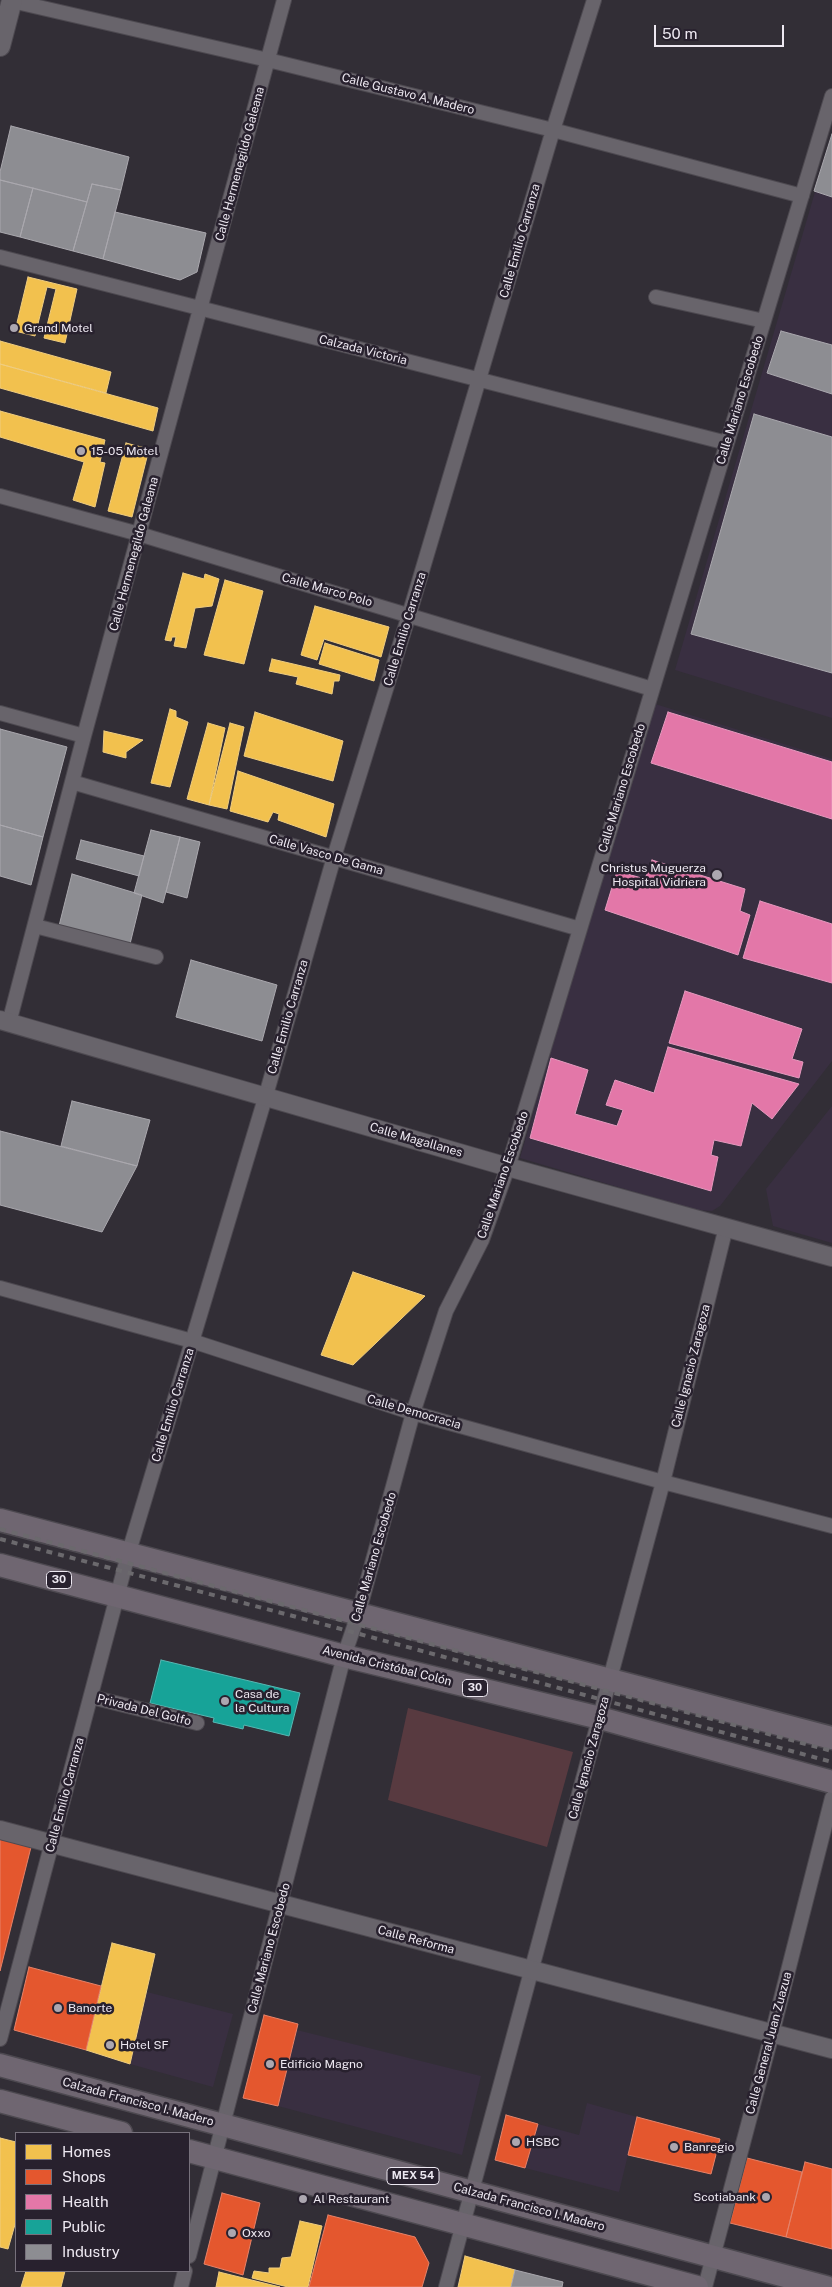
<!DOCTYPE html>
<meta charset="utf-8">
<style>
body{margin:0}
#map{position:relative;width:832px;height:2287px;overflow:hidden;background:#322e36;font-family:"Public Sans",sans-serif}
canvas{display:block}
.legend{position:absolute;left:15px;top:2132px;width:175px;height:140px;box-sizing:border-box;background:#28212e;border:1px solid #77717c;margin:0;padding:6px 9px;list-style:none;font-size:15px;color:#ede8f1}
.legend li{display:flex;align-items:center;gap:10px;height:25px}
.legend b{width:25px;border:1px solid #77717c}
.scale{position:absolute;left:654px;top:25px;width:130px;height:22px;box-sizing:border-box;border:2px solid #ede8f1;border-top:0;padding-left:6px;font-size:15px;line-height:18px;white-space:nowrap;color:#ede8f1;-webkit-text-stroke:4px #28212e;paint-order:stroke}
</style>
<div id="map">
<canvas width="832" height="2287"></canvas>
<ul class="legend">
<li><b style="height:14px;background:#f2c14e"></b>Homes</li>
<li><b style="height:14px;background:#e4572e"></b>Shops</li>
<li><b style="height:14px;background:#e377a8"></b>Health</li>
<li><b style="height:14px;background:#17a398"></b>Public</li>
<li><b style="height:14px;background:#8d8d92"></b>Industry</li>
</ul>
<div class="scale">50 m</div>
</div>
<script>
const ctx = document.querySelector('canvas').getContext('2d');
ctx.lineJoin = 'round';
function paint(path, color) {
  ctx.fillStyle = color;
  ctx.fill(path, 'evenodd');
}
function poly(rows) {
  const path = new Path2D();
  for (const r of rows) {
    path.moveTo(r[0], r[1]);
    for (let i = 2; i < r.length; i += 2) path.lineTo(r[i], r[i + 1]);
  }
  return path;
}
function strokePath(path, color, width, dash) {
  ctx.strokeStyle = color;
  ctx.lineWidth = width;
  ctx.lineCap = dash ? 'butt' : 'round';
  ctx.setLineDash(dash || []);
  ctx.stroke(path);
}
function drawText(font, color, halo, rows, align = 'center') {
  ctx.font = font + ' "Public Sans",sans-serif';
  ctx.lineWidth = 5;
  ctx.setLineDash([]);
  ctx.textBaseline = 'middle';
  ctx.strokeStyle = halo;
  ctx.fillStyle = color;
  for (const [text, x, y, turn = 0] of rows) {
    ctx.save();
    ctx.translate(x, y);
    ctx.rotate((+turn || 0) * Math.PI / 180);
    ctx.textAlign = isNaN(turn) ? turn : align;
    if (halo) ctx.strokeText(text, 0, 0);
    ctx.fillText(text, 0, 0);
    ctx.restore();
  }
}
paint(poly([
 [832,134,832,718,675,670],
 [652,703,832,759,832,1061,727,1197,720,1206,712,1211,696,1210,520,1158],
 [832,1106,832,1243,773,1226,766,1189],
 [147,1992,233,2014,213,2087,130,2064],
 [297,2030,481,2076,462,2155,278,2106],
 [587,2103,637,2117,619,2192,525,2168,538,2124,579,2135]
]), '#392f41');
paint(poly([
 [408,1708,573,1752,547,1847,388,1800]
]), '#583a40');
const homes = poly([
 [28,277,77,289,65,343,44,338,56,289,47,287,35,336,15,331,28,277],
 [0,341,111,372,106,393,0,364,0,341],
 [0,364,158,408,153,431,0,388,0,364],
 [0,411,105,440,100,462,105,463,95,507,73,500,84,462,0,437,0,411],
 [126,443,149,449,132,517,108,511,126,443],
 [183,573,204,579,205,574,219,579,212,606,195,608,186,648,174,646,176,637,172,637,171,641,165,640,183,573],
 [225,580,263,591,244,664,204,655,225,580],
 [315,606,389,627,381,657,324,639,317,660,301,655,315,606],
 [325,643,379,660,374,681,319,664,325,643],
 [272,659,340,675,339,681,334,681,332,694,296,684,298,677,269,671,272,659],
 [170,709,176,711,176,717,188,722,170,787,151,783,170,709],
 [255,712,343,741,333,781,244,756,255,712],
 [208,723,225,728,209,805,187,799,208,723],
 [230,723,244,727,227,809,209,805,230,723],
 [104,731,143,740,126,752,126,758,103,752,104,731],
 [238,771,334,804,326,837,278,820,279,814,273,812,268,822,230,811,238,771],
 [353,1272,425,1296,353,1365,321,1355,353,1272],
 [112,1943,155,1954,130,2064,86,2050,112,1943],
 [0,2138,16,2142,16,2221,8,2249,0,2247,0,2138],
 [300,2221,322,2226,308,2287,288,2287,252,2278,254,2271,269,2273,269,2268,280,2268,282,2258,291,2257,300,2221],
 [465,2256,515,2270,511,2287,458,2287,465,2256],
 [26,2271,65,2271,61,2287,21,2287,26,2271],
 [219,2272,280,2287,216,2287,219,2272]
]);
paint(homes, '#f2c14e');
strokePath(homes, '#f0cd7f', 1);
const shops = poly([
 [0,1839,31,1847,0,1971,0,1839],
 [29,1967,101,1986,86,2050,14,2030,29,1967],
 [264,2015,298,2024,278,2106,243,2098,264,2015],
 [506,2115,538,2124,525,2168,495,2160,506,2115],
 [637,2117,720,2139,711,2174,628,2155,637,2117],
 [747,2158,802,2172,786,2237,730,2223,747,2158],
 [805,2162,832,2169,832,2249,786,2237,805,2162],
 [222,2193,260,2203,243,2275,204,2264,222,2193],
 [328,2215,415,2237,429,2263,422,2287,309,2287,328,2215]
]);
paint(shops, '#e4572e');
strokePath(shops, '#e78268', 1);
const health = poly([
 [668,712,832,762,832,819,651,763,668,712],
 [652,860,745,889,740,911,750,915,738,955,605,910,617,871,645,879,652,860],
 [760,901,832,924,832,983,743,958,760,901],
 [685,991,802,1029,792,1059,803,1062,799,1078,669,1043,685,991],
 [668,1047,799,1084,772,1119,752,1103,741,1146,714,1140,711,1155,718,1157,711,1191,530,1138,551,1058,588,1070,575,1114,617,1126,623,1110,606,1105,615,1080,654,1093,668,1047]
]);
paint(health, '#e377a8');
strokePath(health, '#e699be', 1);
const public = poly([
 [161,1660,300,1693,289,1736,244,1725,243,1729,213,1722,214,1718,150,1703,161,1660]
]);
paint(public, '#17a398');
strokePath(public, '#57b8b3', 1);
const industry = poly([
 [11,126,129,157,121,190,92,184,87,202,0,180,0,172,11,126],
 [832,134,832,197,814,191,832,134],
 [0,180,33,188,20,237,0,232,0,180],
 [92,184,121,190,103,259,73,251,92,184],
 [33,188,87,202,73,251,20,237,33,188],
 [115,212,206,233,197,272,180,280,103,259,115,212],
 [781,331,832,345,832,394,767,373,781,331],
 [754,414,832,437,832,673,691,634,754,414],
 [0,729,67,747,43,837,0,825,0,729],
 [0,825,43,837,31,885,0,876,0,825],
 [151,830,180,837,163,903,134,893,151,830],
 [180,837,200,842,187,898,166,892,180,837],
 [81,840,144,856,139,876,76,859,81,840],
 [72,874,142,895,130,944,59,926,72,874],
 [191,960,277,985,262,1041,176,1017,191,960],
 [72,1101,150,1120,137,1166,61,1146,72,1101],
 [0,1131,137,1166,102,1232,0,1205,0,1131],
 [515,2270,563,2282,562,2287,511,2287,515,2270]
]);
paint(industry, '#8d8d92');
strokePath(industry, '#aaa8ae', 1);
const minor = poly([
 [12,1,268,60,553,130,802,196],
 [0,257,727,443],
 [656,297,764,321],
 [0,496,139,534,652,689],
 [0,713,84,736],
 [72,782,580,929],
 [35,926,156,957],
 [9,1023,84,736,284,0],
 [0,1288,192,1341,413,1413,663,1482,832,1526],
 [91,1697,197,1723],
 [0,2039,128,1555,266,1095,334,857,409,615,553,130,594,0],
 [189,2256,344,1656,358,1615,413,1413,446,1311,482,1240,508,1167,832,96],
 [181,2287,185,2271],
 [446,2287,663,1482,726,1227],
 [705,2287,772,2034,832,1798]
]);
const tertiary = poly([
 [0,1020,508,1167,832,1257],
 [0,1830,832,2049]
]);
const secondary = poly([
 [0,46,12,0]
]);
const primary = poly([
 [0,1520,832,1738],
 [0,1565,344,1656,600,1718,832,1782],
 [0,2065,826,2287],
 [0,2101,121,2133],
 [189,2151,697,2287]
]);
strokePath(minor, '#4d4950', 16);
strokePath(tertiary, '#4d4950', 20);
strokePath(secondary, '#4d4950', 22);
strokePath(primary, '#4d4950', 25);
strokePath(minor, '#68646b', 14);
strokePath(tertiary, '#68646b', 18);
strokePath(secondary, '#68646b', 20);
strokePath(primary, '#6f6671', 22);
strokePath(poly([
 [0,1529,832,1751],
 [0,1539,293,1616,832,1762]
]), '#6b696d', 4, [6, 6]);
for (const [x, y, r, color] of [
 [14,328,5,"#aca7b0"],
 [81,451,5,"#aca7b0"],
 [717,875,6,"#aca7b0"],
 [225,1701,5,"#aca7b0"],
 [58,2008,5,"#aca7b0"],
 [110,2045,5,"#aca7b0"],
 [270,2064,5,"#aca7b0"],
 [516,2142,5,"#aca7b0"],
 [674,2147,5,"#aca7b0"],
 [766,2197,5,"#aca7b0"],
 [303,2199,5,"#aca7b0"],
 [232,2233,5,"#aca7b0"]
]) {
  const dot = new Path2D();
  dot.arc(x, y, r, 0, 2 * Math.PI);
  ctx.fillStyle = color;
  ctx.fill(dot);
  strokePath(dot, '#28212e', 2);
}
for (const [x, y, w] of [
 [59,1580,25],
 [475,1688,25],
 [413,2176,52]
]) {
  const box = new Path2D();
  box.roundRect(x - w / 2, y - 8.5, w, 17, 4);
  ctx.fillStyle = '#28212e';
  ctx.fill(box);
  strokePath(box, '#ede8f1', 1);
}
drawText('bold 11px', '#ede8f1', null, [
 ["30",59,1580],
 ["30",475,1688],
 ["MEX 54",413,2176]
]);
drawText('12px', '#ede8f1', '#28212e', [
 ["Calle Gustavo A. Madero",408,94,14],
 ["Calle Hermenegildo Galeana",240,164,-75],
 ["Calle Emilio Carranza",520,241,-74],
 ["Calzada Victoria",363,350,14],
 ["Calle Mariano Escobedo",740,400,-73],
 ["Calle Hermenegildo Galeana",134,554,-75],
 ["Calle Marco Polo",327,590,16],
 ["Calle Emilio Carranza",405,629,-73],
 ["Calle Mariano Escobedo",622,788,-73],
 ["Calle Vasco De Gama",326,855,16],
 ["Calle Emilio Carranza",288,1017,-74],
 ["Calle Magallanes",416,1140,16],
 ["Calle Mariano Escobedo",503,1175,-71],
 ["Calle Ignacio Zaragoza",691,1366,-76],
 ["Calle Emilio Carranza",173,1405,-73],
 ["Calle Democracia",414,1412,16],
 ["Calle Mariano Escobedo",374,1557,-74],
 ["Avenida Cristóbal Colón",387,1666,14],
 ["Privada Del Golfo",144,1710,14],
 ["Calle Ignacio Zaragoza",589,1758,-75],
 ["Calle Emilio Carranza",65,1795,-75],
 ["Calle Reforma",416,1940,15],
 ["Calle Mariano Escobedo",269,1948,-75],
 ["Calle General Juan Zuazua",769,2043,-75],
 ["Calzada Francisco I. Madero",138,2102,15],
 ["Calzada Francisco I. Madero",529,2207,15]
]);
drawText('12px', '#ede8f1', '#28212e', [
 ["Grand Motel",24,328],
 ["15-05 Motel",91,451],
 ["Christus Muguerza",706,868,"right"],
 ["Hospital Vidriera",706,882,"right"],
 ["Casa de",235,1694],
 ["la Cultura",235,1708],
 ["Banorte",68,2008],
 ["Hotel SF",120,2045],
 ["Edificio Magno",280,2064],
 ["HSBC",526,2142],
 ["Banregio",684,2147],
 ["Scotiabank",756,2197,"right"],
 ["Al Restaurant",313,2199],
 ["Oxxo",242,2233]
], 'left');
</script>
